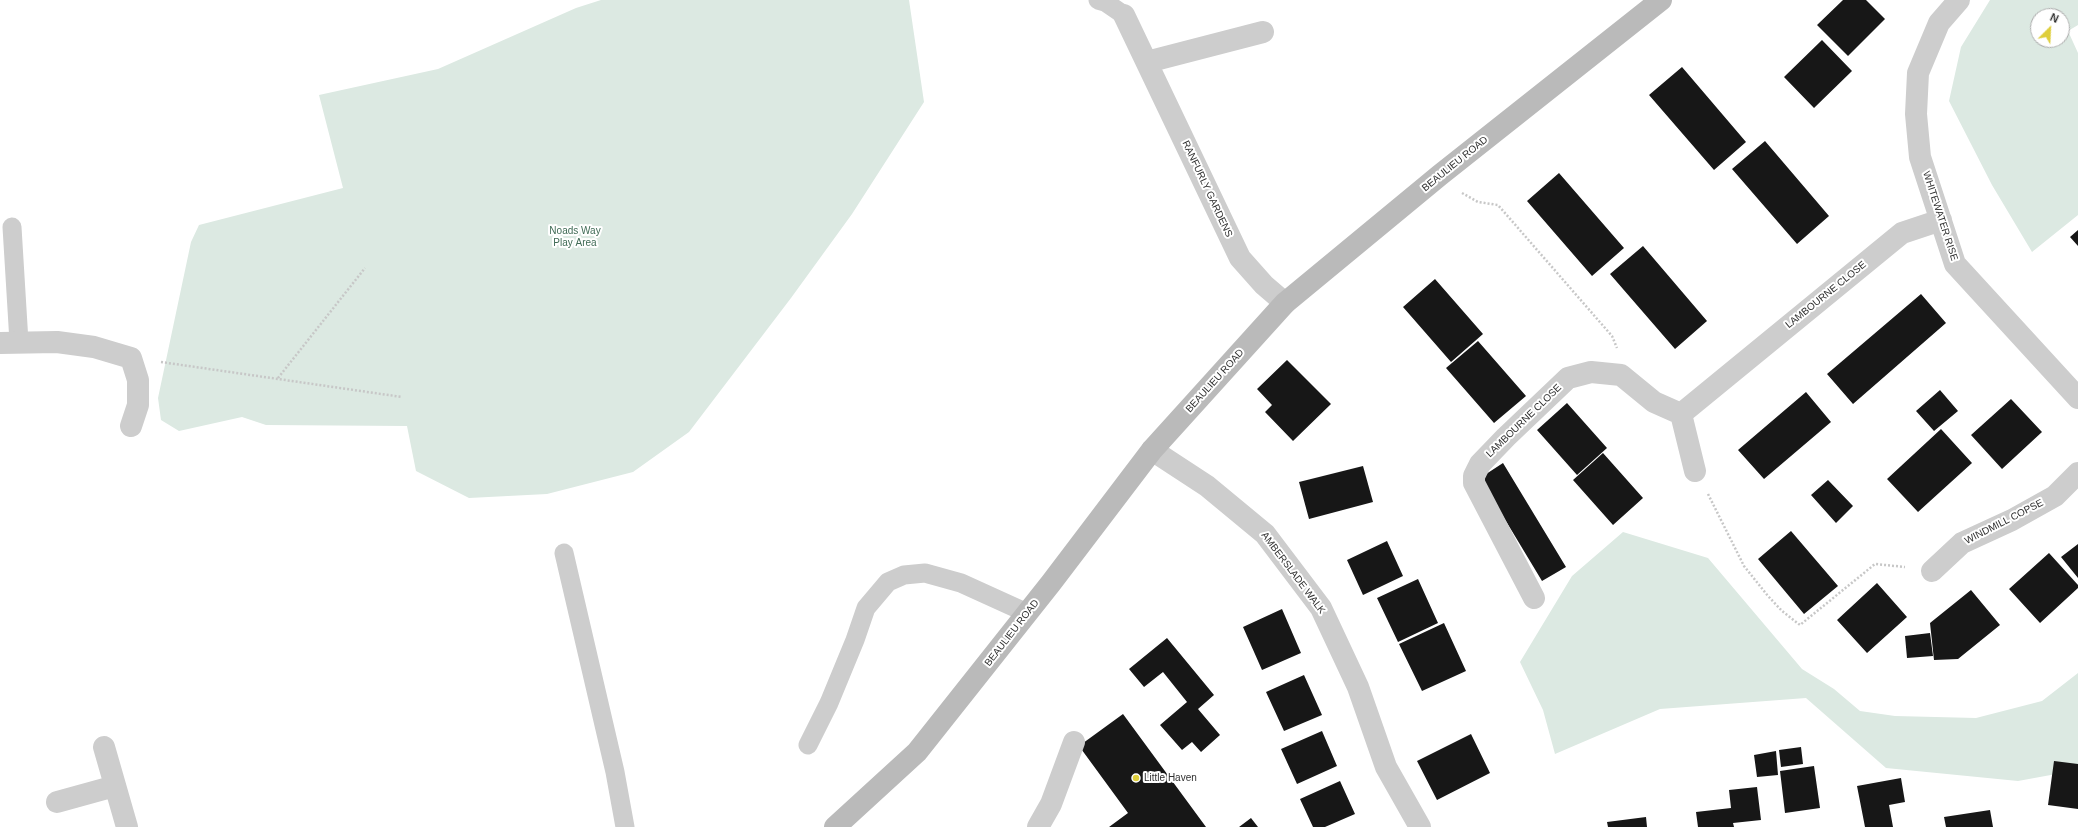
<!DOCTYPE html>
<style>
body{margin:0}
#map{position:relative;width:2078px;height:827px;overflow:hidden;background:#fff;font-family:Arial,sans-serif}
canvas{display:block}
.north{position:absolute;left:2030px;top:8px;width:40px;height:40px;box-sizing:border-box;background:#fff;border:1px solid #acacac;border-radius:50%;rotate:24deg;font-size:11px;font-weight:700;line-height:16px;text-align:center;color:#303030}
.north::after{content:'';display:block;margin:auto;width:14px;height:18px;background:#dece3b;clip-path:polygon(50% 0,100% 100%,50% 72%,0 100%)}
</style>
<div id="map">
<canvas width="2078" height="827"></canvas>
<div class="north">N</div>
</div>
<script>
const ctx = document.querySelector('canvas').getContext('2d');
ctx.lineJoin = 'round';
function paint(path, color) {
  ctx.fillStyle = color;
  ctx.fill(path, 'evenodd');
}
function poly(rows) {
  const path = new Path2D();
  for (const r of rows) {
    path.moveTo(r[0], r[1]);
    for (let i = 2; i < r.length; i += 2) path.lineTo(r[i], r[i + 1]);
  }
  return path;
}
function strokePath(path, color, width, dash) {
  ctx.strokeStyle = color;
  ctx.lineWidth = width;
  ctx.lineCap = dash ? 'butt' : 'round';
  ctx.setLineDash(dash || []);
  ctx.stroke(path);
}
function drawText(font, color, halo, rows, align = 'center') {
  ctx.font = font + ' Arial,sans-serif';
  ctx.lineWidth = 4;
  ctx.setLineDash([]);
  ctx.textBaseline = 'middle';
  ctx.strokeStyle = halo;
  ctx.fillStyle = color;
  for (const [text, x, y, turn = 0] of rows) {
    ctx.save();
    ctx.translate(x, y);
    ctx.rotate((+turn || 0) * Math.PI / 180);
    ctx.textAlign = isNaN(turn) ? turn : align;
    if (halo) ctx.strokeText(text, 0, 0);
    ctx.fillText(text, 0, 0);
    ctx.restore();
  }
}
paint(poly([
 [601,0,909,0,924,102,852,214,791,298,689,432,633,472,547,494,469,498,416,471,407,426,266,425,242,417,179,431,161,420,158,398,191,242,199,225,343,188,319,95,438,69,576,8],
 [1990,0,2078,0,2078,25,2068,31,2078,53,2078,215,2032,252,1992,185,1949,101,1961,47],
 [2038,16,2062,16,2062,40,2038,40],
 [1623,532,1708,558,1802,669,1834,689,1860,711,1895,716,1976,718,2042,701,2078,673,2078,770,2018,781,1886,768,1806,698,1660,709,1555,754,1543,710,1520,662,1572,576]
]), '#dce9e2');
paint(poly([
 [1843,0,1866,0,1885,19,1848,56,1817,25],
 [1822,40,1852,71,1814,108,1784,77],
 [1682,67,1746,142,1714,170,1649,95],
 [1765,141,1829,216,1797,244,1732,169],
 [1559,173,1624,248,1592,276,1527,201],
 [2078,230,2078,246,2070,237],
 [1643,246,1707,321,1675,349,1610,274],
 [1435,279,1483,334,1451,362,1403,307],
 [1921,294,1946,323,1853,404,1827,374],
 [1478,341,1526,396,1494,423,1446,368],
 [1287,360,1331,404,1293,441,1265,412,1272,405,1257,389],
 [1940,390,1958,411,1934,431,1916,411],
 [1806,392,1831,422,1764,479,1738,450],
 [2011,399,2042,432,2002,469,1971,435],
 [1567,403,1607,448,1577,475,1537,430],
 [1941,429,1972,463,1918,512,1887,479],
 [1603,453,1643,498,1613,525,1573,480],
 [1503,463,1566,567,1542,581,1480,478],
 [1363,466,1373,502,1309,519,1299,482],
 [1828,480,1853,506,1836,523,1811,495],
 [1791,531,1838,586,1804,614,1758,559],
 [1387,541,1403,576,1363,595,1347,560],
 [2078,544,2078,578,2061,557],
 [2049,553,2078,585,2078,588,2040,623,2009,589],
 [1418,579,1438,623,1398,642,1377,598],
 [1877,583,1907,617,1867,653,1837,620],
 [1971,590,2000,625,1958,659,1934,660,1930,623],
 [1282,609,1301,653,1262,670,1243,627],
 [1444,623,1466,671,1422,691,1399,644],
 [1930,633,1933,656,1907,658,1905,636],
 [1167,638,1214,695,1198,709,1220,735,1201,752,1192,742,1182,750,1160,725,1187,702,1163,672,1144,687,1129,669],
 [1304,675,1322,715,1284,731,1266,692],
 [1123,714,1206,827,1109,827,1128,813,1079,746],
 [1322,731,1337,766,1297,784,1281,749],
 [1471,734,1490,773,1437,800,1417,761],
 [1801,747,1803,764,1781,767,1779,750],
 [1776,751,1778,775,1757,777,1754,755],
 [2054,761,2078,764,2078,809,2048,805],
 [1814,766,1820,808,1785,813,1780,771],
 [1901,778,1905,802,1889,805,1893,827,1865,827,1857,786],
 [1340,781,1355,814,1325,827,1313,827,1300,799],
 [1757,787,1761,820,1733,823,1734,827,1698,827,1696,812,1731,808,1729,790],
 [1990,810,1993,827,1946,827,1944,817],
 [1646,817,1647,827,1608,827,1607,822],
 [1251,818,1258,827,1239,827]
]), '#171717');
strokePath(poly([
 [1462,193,1478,202,1498,205,1612,336,1617,348],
 [161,362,402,397],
 [278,378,365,268],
 [1708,494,1744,566,1768,596,1782,611,1800,625,1875,564,1905,567]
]), '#c7c7c7', 2.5, [2, 2]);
strokePath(poly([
 [1098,0,1105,2,1124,15],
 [12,227,19,342],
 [564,553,615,772,625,827],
 [808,745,829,703,855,640,866,608,888,582,904,575,925,573,961,583,1027,613]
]), '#cdcdcd', 19);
strokePath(poly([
 [1959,0,1939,23,1918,73,1916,114,1920,157,1955,264,2078,398],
 [1124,15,1240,258,1264,285,1285,303],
 [1147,62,1263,32],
 [0,343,57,342,94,347,131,358,138,380,138,405,131,426],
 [1681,414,1695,471],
 [1152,450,1207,486,1265,534,1321,608,1358,687,1386,767,1420,827],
 [1932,571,1962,543,2012,520,2055,496,2078,473],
 [1534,598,1474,483,1474,476,1480,464,1506,437,1568,378,1591,372,1621,375,1654,402,1681,414,1902,233,1941,220],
 [104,747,127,827],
 [57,802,115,786],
 [1038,827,1051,804,1074,742]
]), '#cdcdcd', 22);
strokePath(poly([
 [835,827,917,752,1051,583,1152,450,1285,303,1440,175,1661,0]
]), '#bababa', 22);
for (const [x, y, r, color] of [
 [1136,778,4,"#dece3b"]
]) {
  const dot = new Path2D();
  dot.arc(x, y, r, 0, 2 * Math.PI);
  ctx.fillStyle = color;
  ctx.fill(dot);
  strokePath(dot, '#fff', 1.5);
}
drawText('10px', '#303030', '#fff', [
 ["BEAULIEU ROAD",1455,164,-39],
 ["RANFURLY GARDENS",1207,189,65],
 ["WHITEWATER RISE",1940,216,72],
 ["LAMBOURNE CLOSE",1826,295,-39],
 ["BEAULIEU ROAD",1215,381,-48],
 ["LAMBOURNE CLOSE",1524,421,-44],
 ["WINDMILL COPSE",2004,522,-27],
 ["AMBERSLADE WALK",1293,573,53],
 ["BEAULIEU ROAD",1012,633,-52]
]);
drawText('10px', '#3f6a55', '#fff', [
 ["Noads Way",575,231],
 ["Play Area",575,243]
]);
drawText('10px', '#303030', '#fff', [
 ["Little Haven",1144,778]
], 'left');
</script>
